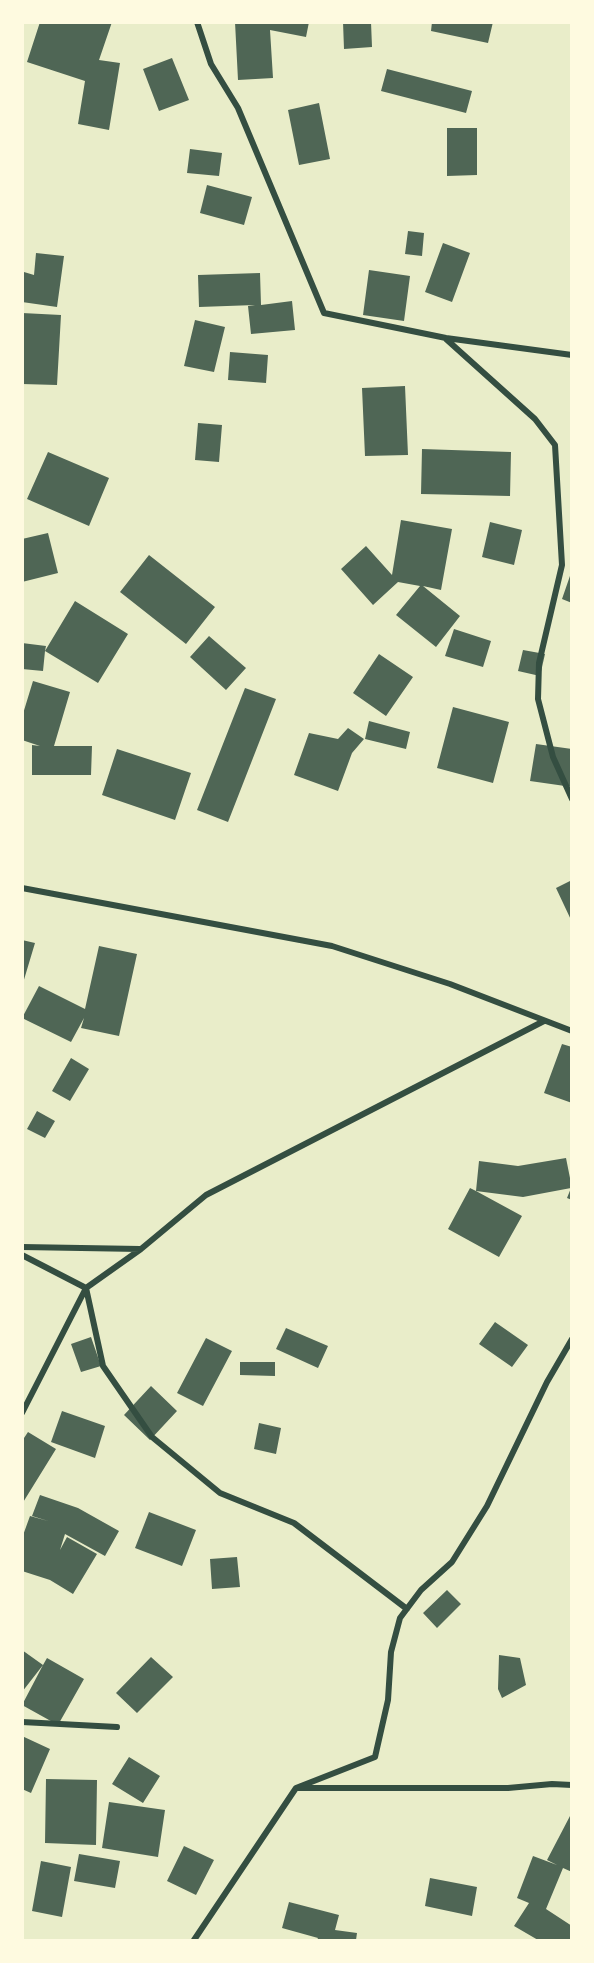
<!DOCTYPE html>
<style>
body{margin:0}
#map{position:relative;width:594px;height:1963px;overflow:hidden;background:#e9edc9;font-family:"Libre Baskerville",serif}
canvas{display:block}
.frame{position:absolute;inset:0;border:24px solid #fefae0;pointer-events:none}
</style>
<div id="map">
<canvas width="594" height="1963"></canvas>
<div class="frame"></div>
</div>
<script>
const ctx = document.querySelector('canvas').getContext('2d');
ctx.lineJoin = 'round';
function paint(path, color) {
  ctx.fillStyle = color;
  ctx.fill(path, 'evenodd');
}
function poly(rows) {
  const path = new Path2D();
  for (const r of rows) {
    path.moveTo(r[0], r[1]);
    for (let i = 2; i < r.length; i += 2) path.lineTo(r[i], r[i + 1]);
  }
  return path;
}
function strokePath(path, color, width, dash) {
  ctx.strokeStyle = color;
  ctx.lineWidth = width;
  ctx.lineCap = dash ? 'butt' : 'round';
  ctx.setLineDash(dash || []);
  ctx.stroke(path);
}
paint(poly([
 [40,22,112,22,99,60,120,63,109,130,78,124,85,81,27,62],
 [235,22,309,22,306,37,270,30,273,78,238,80],
 [343,22,371,22,372,47,344,49],
 [432,22,493,22,488,43,431,31],
 [172,58,189,100,159,111,143,69],
 [387,69,472,91,466,113,381,91],
 [319,103,330,159,299,165,288,110],
 [447,128,477,128,477,175,447,176],
 [190,149,222,153,219,176,187,173],
 [207,185,252,197,244,225,200,213],
 [408,231,424,233,422,256,405,254],
 [443,243,470,253,452,302,425,292],
 [36,253,64,256,57,307,22,302,22,275,24,272,34,275],
 [369,270,410,276,404,321,363,315],
 [260,273,261,305,292,301,295,330,251,334,248,306,255,305,199,307,198,275],
 [22,313,61,315,57,385,22,384],
 [195,320,225,327,214,372,184,366],
 [230,352,268,355,266,383,228,380],
 [405,386,408,455,365,456,362,388],
 [198,423,222,425,219,462,195,460],
 [422,449,511,452,510,496,421,494],
 [48,452,109,478,89,526,27,499],
 [401,520,452,529,441,590,423,586,460,616,436,647,396,615,420,586,398,582,373,605,341,569,366,546,392,575],
 [490,522,522,530,514,565,482,557],
 [48,533,58,573,22,582,22,539],
 [149,555,215,607,186,644,120,592],
 [571,573,572,573,572,603,562,599],
 [75,601,128,634,98,683,45,651,43,671,22,669,22,643,46,646,45,651],
 [454,629,491,641,483,667,445,656],
 [209,636,246,668,226,690,190,657],
 [523,650,545,654,540,676,518,671],
 [379,654,413,677,386,716,353,693],
 [33,681,70,692,54,746,92,746,91,775,32,775,32,745,40,746,22,740,22,717],
 [245,688,276,699,228,822,197,810],
 [453,707,509,722,493,783,437,768],
 [369,721,410,732,406,749,365,739],
 [348,728,364,739,352,753,338,791,294,775,309,733,338,739],
 [536,744,572,749,572,787,530,781],
 [117,749,191,773,175,820,102,795],
 [572,880,572,922,556,888],
 [22,940,35,943,23,983,22,983],
 [99,946,137,954,119,1036,81,1028,84,1018,71,1042,22,1018,39,986,85,1009],
 [562,1044,572,1047,572,1103,544,1093],
 [71,1058,89,1069,70,1101,52,1091],
 [37,1111,55,1121,45,1138,27,1129],
 [566,1158,572,1188,572,1200,567,1198,571,1188,523,1197,476,1191,522,1216,499,1257,448,1229,470,1188,476,1191,479,1161,518,1166],
 [495,1322,528,1345,512,1367,479,1344],
 [286,1328,328,1346,318,1368,276,1349],
 [91,1337,101,1366,81,1372,71,1344],
 [206,1338,232,1351,203,1406,177,1393],
 [240,1362,275,1362,275,1376,240,1375],
 [151,1386,177,1411,150,1440,124,1415],
 [62,1411,105,1426,95,1458,51,1442],
 [259,1423,281,1428,276,1454,254,1449],
 [28,1432,56,1449,22,1504,22,1441],
 [40,1495,78,1508,119,1531,105,1556,65,1534,60,1550,67,1537,97,1554,73,1594,50,1580,22,1571,22,1538,30,1516,48,1521,32,1516],
 [149,1512,196,1530,182,1566,135,1548],
 [237,1557,240,1587,212,1589,210,1559],
 [447,1590,461,1604,437,1628,423,1613],
 [22,1650,43,1665,47,1658,84,1679,58,1725,22,1705,43,1665,22,1692],
 [499,1655,520,1658,526,1685,502,1698,498,1689],
 [151,1657,173,1677,137,1713,116,1693],
 [22,1736,50,1749,31,1793,22,1789],
 [129,1757,160,1776,143,1803,112,1784],
 [46,1779,97,1780,96,1845,45,1843],
 [109,1802,165,1810,158,1857,102,1848],
 [570,1816,572,1872,563,1868,546,1909,572,1926,572,1939,538,1940,514,1926,529,1903,517,1898,533,1856,557,1865,547,1860],
 [184,1846,214,1860,196,1895,167,1881],
 [79,1854,120,1861,115,1888,74,1881],
 [41,1861,71,1867,62,1917,32,1911],
 [430,1878,477,1887,472,1916,425,1906],
 [289,1902,339,1915,335,1930,357,1933,356,1940,317,1940,318,1938,282,1928]
]), '#4f6655');
strokePath(poly([
 [197,22,211,64,238,108,324,313,446,338,572,355],
 [446,339,535,419,555,445,562,565,539,663,538,699,553,757,572,799],
 [22,888,332,946,450,984,572,1031],
 [22,1247,140,1249],
 [22,1255,86,1288,103,1366,152,1437,220,1493,294,1523,407,1609],
 [22,1413,86,1288,141,1249,206,1195,544,1021],
 [22,1722,117,1727],
 [299,1788,508,1788,552,1784,572,1785],
 [194,1940,296,1788,375,1757,388,1700,391,1652,400,1618,421,1590,452,1562,487,1506,547,1382,572,1339]
]), '#344e41', 6);
</script>
